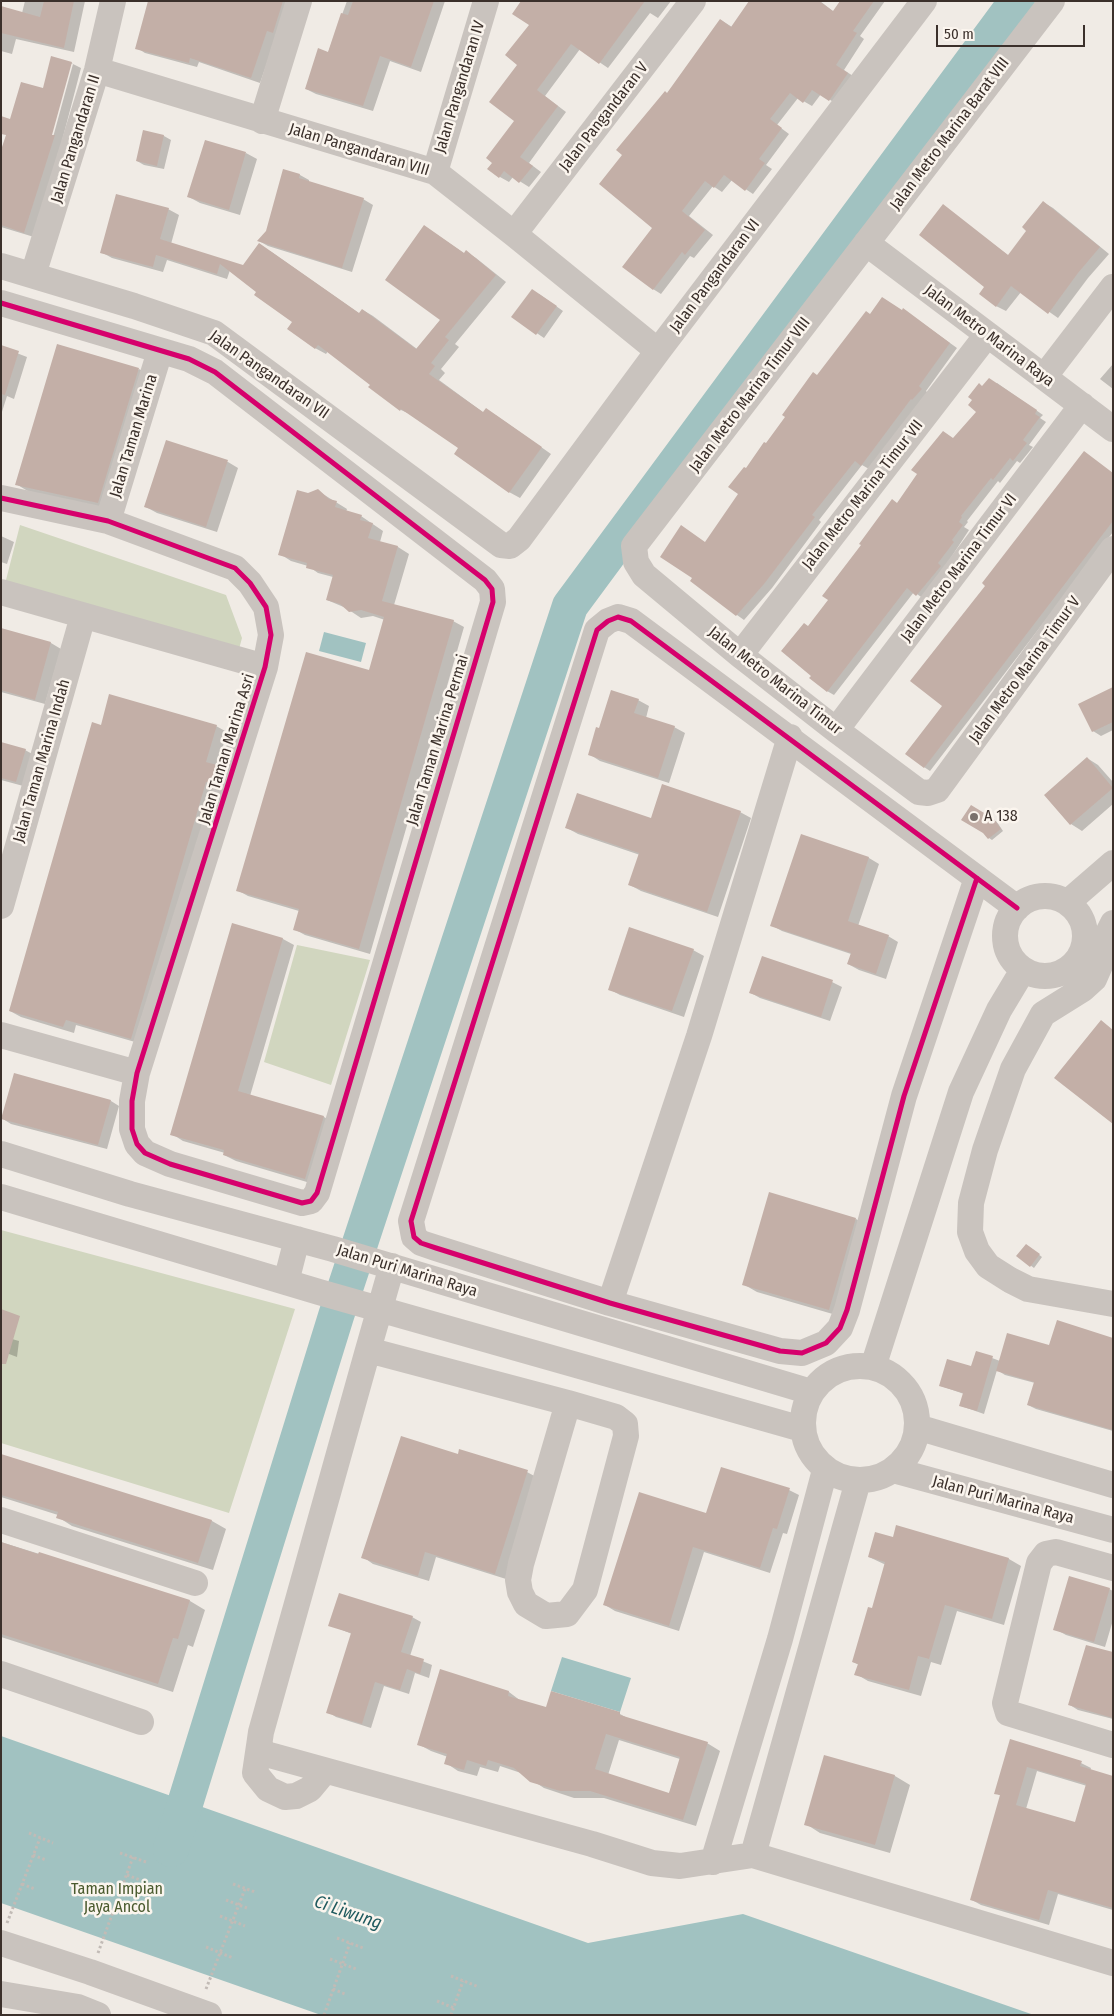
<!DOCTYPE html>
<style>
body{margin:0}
#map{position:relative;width:1114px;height:2016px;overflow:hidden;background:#f0ebe5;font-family:"Fira Sans Condensed",sans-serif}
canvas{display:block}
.frame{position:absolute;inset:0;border:2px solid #3b302b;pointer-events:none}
.scale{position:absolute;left:936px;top:25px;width:149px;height:22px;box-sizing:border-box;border:2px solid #3b302b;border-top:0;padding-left:6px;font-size:15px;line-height:18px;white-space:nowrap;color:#3b302b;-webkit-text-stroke:4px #fbf5ee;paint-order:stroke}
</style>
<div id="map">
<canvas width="1114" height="2016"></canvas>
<div class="frame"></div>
<div class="scale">50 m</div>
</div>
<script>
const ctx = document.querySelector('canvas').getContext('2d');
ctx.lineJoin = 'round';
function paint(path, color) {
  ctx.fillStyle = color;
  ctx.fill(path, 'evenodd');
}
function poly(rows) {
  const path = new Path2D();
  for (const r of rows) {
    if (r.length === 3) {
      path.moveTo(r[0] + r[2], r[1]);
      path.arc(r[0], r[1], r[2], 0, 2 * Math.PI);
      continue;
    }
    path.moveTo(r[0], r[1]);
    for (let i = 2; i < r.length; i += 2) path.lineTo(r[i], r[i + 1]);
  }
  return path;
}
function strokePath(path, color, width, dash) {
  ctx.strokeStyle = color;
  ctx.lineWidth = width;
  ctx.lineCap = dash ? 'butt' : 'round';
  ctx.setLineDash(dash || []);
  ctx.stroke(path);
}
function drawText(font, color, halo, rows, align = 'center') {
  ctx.font = font + ' "Fira Sans Condensed",sans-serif';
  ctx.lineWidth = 5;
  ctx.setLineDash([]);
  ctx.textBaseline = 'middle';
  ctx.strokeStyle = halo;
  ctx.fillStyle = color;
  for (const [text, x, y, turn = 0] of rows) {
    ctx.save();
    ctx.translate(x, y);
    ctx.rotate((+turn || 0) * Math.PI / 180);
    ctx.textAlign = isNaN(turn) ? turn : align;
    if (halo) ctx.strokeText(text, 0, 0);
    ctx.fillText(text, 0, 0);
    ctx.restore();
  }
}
paint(poly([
 [20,525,226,595,242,638,236,660,5,584],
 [297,945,370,960,331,1085,264,1062],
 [1,1230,295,1309,229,1513,1,1443]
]), '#d1d6bf');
paint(poly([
 [324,632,366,643,361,662,319,651],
 [562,1657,631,1678,620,1712,551,1691],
 [1,1736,588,1943,743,1914,1034,2015,321,2015,1,1903]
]), '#a1c2c1');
paint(poly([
 [25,1,85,1,74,52,16,39,12,54,1,51,1,7,22,13],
 [149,1,289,1,260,83,199,62,197,67,145,53,137,48],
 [347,1,445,1,421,72,390,61,373,111,316,94,306,89,328,53],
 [523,1,671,1,658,18,650,13,608,68,580,49,545,96,566,112,529,163,541,172,529,187,513,177,509,182,500,177,493,162,515,121,519,64,530,25],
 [751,1,820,1,834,12,842,1,885,1,860,36,864,39,844,70,856,78,838,105,821,94,812,106,798,98,777,125,789,134,766,165,772,169,753,194,732,180,722,192,713,186,689,216,713,235,694,258,690,256,661,294,653,289,654,228,667,94,721,20,732,27],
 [52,58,71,63,81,68,62,141,64,142,34,237,1,227,1,154,22,83,44,90],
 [70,64,73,64,52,141,49,140],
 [144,131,164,136,171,140,164,169,144,165,137,161],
 [246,153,257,159,240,215,200,203,189,197],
 [284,170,300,175,309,180,309,182,363,199,373,205,352,272,268,246,259,241,267,231],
 [1043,202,1053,208,1109,254,1088,278,1058,318,1021,292,1006,311,996,306,943,206,1009,256,1028,230],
 [168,209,179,215,171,244,243,267,270,251,360,314,363,310,373,316,417,349,441,319,424,226,465,254,466,252,476,258,506,282,455,344,459,347,441,369,445,373,439,380,484,413,487,410,497,416,551,454,520,498,509,492,460,448,412,415,401,410,370,386,371,385,328,351,326,354,315,348,294,321,230,270,227,279,167,260,163,272,112,258,101,252],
 [539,294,563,311,544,338,513,317],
 [904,310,957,348,926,391,929,394,869,469,862,465,819,520,821,522,772,588,744,620,737,615,706,543,739,494,746,470,818,376,870,315,903,311],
 [1,347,27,357,14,399,7,396,1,415],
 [1113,364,1113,389,1100,379],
 [139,369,153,377,112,511,31,493,16,484],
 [997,383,1043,415,1040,418,1046,422,1029,445,1033,447,1020,463,1017,461,1000,483,998,481,967,521,968,522,964,527,969,530,924,599,914,592,834,695,827,691,813,676,809,627,898,504,978,411,983,387],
 [167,442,228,462,238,468,217,532,157,513,146,507],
 [1113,473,1113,532,930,771,924,767],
 [318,491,347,509,346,512,361,516,383,531,380,542,398,547,409,554,394,605,453,621,464,627,370,954,305,935,294,929,299,911,248,896,237,890,370,671,385,620,373,616,361,618,346,608,327,600,333,577,318,573,308,566,291,561,280,554,308,494],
 [1,536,14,542,7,564,1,562],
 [1,629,51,643,61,649,45,704,1,692],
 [1113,688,1113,730,1101,736,1093,731],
 [638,700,649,706,646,718,674,727,685,733,669,783,600,761,589,754,600,729],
 [101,726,216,726,227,732,217,767,227,773,142,1044,76,1025,74,1033,21,1017,10,1011],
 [1,743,25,750,36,756,27,787,1,780],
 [1087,758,1098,765,1113,782,1113,804,1082,831,1071,824,1045,795],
 [971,806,997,822,1003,831,992,840,989,838],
 [740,812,751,818,718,917,641,891,630,885,640,855,578,834,567,828],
 [802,836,869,858,879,864,858,926,888,936,898,942,886,979,859,970,848,964,851,954,782,931,771,925],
 [233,924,283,939,294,945,250,1096,324,1117,335,1124,317,1185,236,1161,224,1155,225,1153,183,1141,172,1134],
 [693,950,704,956,684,1017,620,995,609,989],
 [832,982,842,987,830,1021,760,998,751,993],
 [111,1101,119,1106,107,1149,11,1124,3,1119],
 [856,1219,869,1227,843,1317,757,1292,743,1284],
 [1029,1247,1042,1257,1034,1268,1018,1256],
 [5,1337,19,1341,17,1357,1,1351],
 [1113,1339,1113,1431,1036,1409,1028,1405,1035,1383,1005,1375,997,1370,984,1414,961,1406,964,1394,941,1386,972,1367,976,1352,1000,1361,1049,1346],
 [1,1455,212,1521,226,1529,213,1570,72,1526,58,1517,58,1515,1,1497],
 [458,1455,527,1472,538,1478,506,1579,436,1557,429,1581,373,1564,363,1557],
 [789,1490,799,1495,787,1534,783,1533,770,1573,704,1552,679,1631,615,1611,605,1605,707,1514],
 [893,1538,1009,1559,1021,1566,1004,1625,957,1611,941,1665,931,1662,921,1696,868,1681,856,1674,859,1665,853,1662,873,1610,886,1565,869,1557],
 [1,1542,190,1601,205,1610,193,1647,188,1645,173,1692,1,1637],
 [1109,1589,1113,1591,1113,1620,1105,1647,1066,1635,1055,1629],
 [412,1617,421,1622,410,1656,432,1665,429,1678,415,1673,409,1694,384,1686,371,1728,336,1717,328,1712,352,1634,330,1625],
 [1113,1654,1113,1719,1078,1710,1070,1705],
 [441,1671,509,1692,521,1701,547,1709,620,1714,631,1720,707,1743,720,1751,696,1826,604,1798,574,1798,544,1788,521,1773,500,1766,498,1772,480,1767,477,1776,458,1771,446,1763,448,1757,431,1751,418,1744],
 [619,1740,680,1759,669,1794,608,1775],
 [1011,1741,1081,1763,1091,1768,1090,1771,1113,1777,1113,1910,1058,1894,1049,1925,981,1905,972,1900,1001,1796,996,1793],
 [1037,1771,1087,1786,1076,1824,1026,1809],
 [825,1756,895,1776,910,1785,890,1853,820,1833,806,1824]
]), '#0003');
strokePath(poly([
 [171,1849,336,1316,570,606,1017,1]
]), '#a1c2c1', 36);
paint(poly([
 [44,1,74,1,64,48,1,33,1,6,40,17],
 [148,1,283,1,273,33,267,31,251,78,190,58,189,63,135,49],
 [353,1,434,1,411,67,380,56,363,106,305,89,318,48,328,52,341,13,348,15],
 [521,1,645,1,599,64,571,44,537,90,558,106,520,157,533,166,519,183,504,171,499,178,487,169,492,163,486,158,514,121,489,102,517,65,505,55,529,25,512,14],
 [749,1,819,1,833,11,840,1,874,1,853,31,857,33,836,65,848,73,829,101,812,90,803,103,790,93,770,119,782,128,759,159,765,163,745,191,724,175,714,188,705,181,682,211,705,230,685,255,682,252,653,290,622,267,652,228,599,184,622,155,616,150,665,91,667,93,720,19,731,27],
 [51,56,72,62,52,135,55,135,24,233,1,225,1,150,6,135,1,134,1,116,10,119,21,82,43,88],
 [143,130,164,135,157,166,136,161],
 [205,140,246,152,229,210,187,197],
 [283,169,300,174,299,178,364,198,342,268,257,241,266,231],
 [116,194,169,208,160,239,243,265,259,243,359,313,362,309,416,349,440,320,385,280,424,225,464,253,466,250,496,275,445,337,449,340,431,363,435,366,429,374,483,412,486,408,542,447,509,493,454,454,458,448,401,409,400,411,368,387,370,385,318,345,315,349,287,329,292,322,254,295,256,292,220,264,217,274,156,255,153,267,100,253],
 [1043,201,1100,247,1078,273,1048,314,1011,286,996,307,979,294,984,287,919,235,943,204,1008,255,1026,231,1022,227],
 [532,289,557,306,536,335,511,317],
 [882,297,902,310,903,308,950,343,919,386,922,389,912,400,911,399,861,466,855,461,812,515,815,517,764,584,736,616,690,581,692,578,660,557,681,525,705,542,738,494,728,487,744,467,746,468,764,442,766,443,785,417,782,415,813,372,817,375,866,311,870,314],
 [57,344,139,368,98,503,15,485],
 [1,345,19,351,5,395,1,394],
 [989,378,1037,410,1035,414,1040,417,1023,440,1027,443,1013,461,1010,458,993,480,991,478,961,516,962,517,959,522,963,525,952,540,954,542,938,563,941,566,916,596,907,588,827,692,809,678,811,676,781,651,804,623,808,626,828,600,822,596,861,545,859,544,892,499,897,503,917,474,911,470,943,431,953,438,976,412,968,405,972,400,968,397,979,383,982,386],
 [166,440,228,460,206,527,144,507],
 [1084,451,1113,473,1113,521,924,768,905,754,942,706,910,681,985,586,982,583],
 [318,489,329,499,337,501,335,507,362,515,360,520,373,523,368,538,398,546,382,601,454,620,359,949,293,930,299,909,236,891,306,652,369,670,384,617,361,610,349,612,340,604,326,600,333,575,306,568,307,563,278,555,297,490,308,493],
 [1,628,51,642,35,700,1,690],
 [1113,687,1113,722,1092,732,1078,704],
 [611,690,639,699,634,713,675,726,658,778,588,755,596,727,599,728],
 [109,694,217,725,206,762,217,765,212,784,206,782,131,1039,66,1020,63,1027,9,1011,92,722,101,725],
 [1,742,26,749,16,782,1,778],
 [1087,757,1113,788,1070,825,1044,795],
 [662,784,741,811,707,912,628,885,639,853,565,828,577,793,651,818],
 [971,805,994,819,1001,829,988,839,983,833,961,820],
 [801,834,869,857,848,921,889,935,876,974,847,964,851,953,770,926],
 [232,923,283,938,238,1091,324,1116,305,1179,223,1155,224,1150,170,1135],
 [629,927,694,949,672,1011,608,990],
 [762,956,833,980,821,1017,749,993],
 [1101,1020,1113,1030,1113,1124,1054,1078],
 [14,1073,111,1100,98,1145,1,1119],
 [769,1192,856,1218,829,1310,742,1285],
 [1026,1244,1040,1254,1030,1267,1016,1256],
 [1,1309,20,1316,6,1364,1,1364],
 [1057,1320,1113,1338,1113,1430,1027,1405,1034,1382,996,1371,1007,1333,1049,1345],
 [976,1351,993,1356,977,1411,959,1406,963,1393,939,1386,947,1359,971,1366],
 [401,1436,458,1454,459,1449,528,1470,495,1574,425,1552,418,1576,361,1558],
 [1,1454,212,1520,198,1563,56,1518,58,1512,1,1495],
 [721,1467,790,1488,777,1529,773,1528,760,1568,693,1547,669,1626,603,1605,639,1492,706,1513],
 [896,1525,1009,1558,992,1619,945,1605,929,1659,918,1656,909,1690,854,1675,858,1664,852,1662,868,1607,872,1608,885,1562,868,1557,875,1532,893,1537],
 [1,1542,38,1554,39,1552,190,1600,178,1639,173,1638,158,1684,1,1634],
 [1069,1576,1110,1588,1094,1642,1053,1630],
 [339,1593,413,1616,401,1652,424,1659,420,1674,407,1669,400,1690,375,1682,362,1724,326,1713,351,1633,328,1626],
 [1086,1645,1113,1652,1113,1718,1068,1705],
 [440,1669,509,1691,508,1696,546,1707,551,1691,620,1712,620,1715,708,1742,683,1820,590,1791,560,1791,530,1782,514,1768,488,1760,486,1766,467,1760,464,1770,444,1764,447,1754,417,1745],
 [606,1734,680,1757,669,1793,595,1769],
 [1010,1739,1082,1761,1080,1766,1113,1776,1113,1908,1048,1890,1039,1920,970,1900,1000,1795,994,1794],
 [1027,1767,1086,1784,1075,1822,1016,1805],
 [824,1755,895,1775,875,1845,804,1825]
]), '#c3afa7');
strokePath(poly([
 [29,1833,53,1843],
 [120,1853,146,1862],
 [33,1855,46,1860],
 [127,1875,140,1880],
 [22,1884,35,1889],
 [233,1884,255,1892],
 [226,1900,247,1908],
 [104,1904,127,1913],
 [220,1916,245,1926],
 [7,1923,40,1838],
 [337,1938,363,1948],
 [206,1947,233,1958],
 [98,1953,133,1857],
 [330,1959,356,1969],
 [451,1976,479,1987],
 [206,1989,245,1889],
 [333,1989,345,1994],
 [437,2001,454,2008],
 [324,2015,350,1943],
 [451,2015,463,1981]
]), '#c2bbb6', 3, [2.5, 2.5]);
strokePath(poly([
 [1052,1,634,546,636,562,644,575,740,655,836,730,919,792,928,793,937,790,1113,549],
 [97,70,435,172,514,234,658,351],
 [262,121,299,1],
 [435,172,486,1],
 [514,234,693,1],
 [866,243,1113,429],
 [1,266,134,306,214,333,501,545,510,546,519,539,658,351,924,1],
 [33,275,97,70,113,1],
 [1,303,189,359,215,372,485,580,492,589,493,602,317,1193,311,1201,302,1203,170,1164,145,1153,137,1144,132,1129,132,1101,137,1073,265,667,271,635,266,607,250,583,235,568,108,521,1,498],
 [1044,377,1113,287],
 [108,521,160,351],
 [1,592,265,667],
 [740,655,987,335],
 [836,730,1082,405],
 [977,878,904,1096,847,1310,840,1328,826,1343,802,1353,780,1351,610,1303,436,1248,421,1243,414,1237,411,1221,597,630,608,621,618,617,631,621,1017,908],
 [1045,936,40],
 [1068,902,1113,863],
 [1,906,83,616],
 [1113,923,1106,937,1101,963,1094,979,1083,989,1043,1014,1013,1069,985,1150,971,1203,970,1232,977,1251,988,1266,1010,1280,1028,1289,1113,1304],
 [1,1035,137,1073],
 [1,1154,130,1194,333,1249,811,1392],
 [1,1197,319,1292,802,1429],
 [286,1282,297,1239],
 [610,1303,699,1036,790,737],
 [368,1350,392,1266],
 [860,1423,57],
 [873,1367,961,1092,999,1010,1023,970],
 [568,1403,521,1564,518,1580,520,1592,526,1604,546,1616,567,1614,585,1590,626,1436,625,1424,616,1417,568,1403,368,1350,261,1732,259,1746,266,1754,592,1844,652,1863,680,1866,753,1855,1113,1963],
 [917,1427,1113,1485],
 [893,1470,1113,1530],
 [1,1520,195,1583],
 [1113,1568,1056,1552,1046,1554,1039,1563,1005,1703,1008,1713,1113,1745],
 [1,1674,141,1722],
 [259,1746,255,1773,268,1789,285,1797,296,1796,310,1789,325,1771],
 [753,1855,858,1481],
 [713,1862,780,1639,825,1470],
 [1,1943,90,1972,209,2015],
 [1,1994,78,2007,98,2015]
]), '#c9c3be', 26);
strokePath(poly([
 [1,303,189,359,215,372,485,580,492,589,493,602,317,1193,311,1201,302,1203,170,1164,145,1153,137,1144,132,1129,132,1101,137,1073,265,667,271,635,266,607,250,583,235,568,108,521,1,498],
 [977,878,904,1096,847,1310,840,1328,826,1343,802,1353,780,1351,610,1303,436,1248,421,1243,414,1237,411,1221,597,630,608,621,618,617,631,621,1017,908]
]), '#d6006c', 5);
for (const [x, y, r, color] of [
 [974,817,5,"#7a716c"]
]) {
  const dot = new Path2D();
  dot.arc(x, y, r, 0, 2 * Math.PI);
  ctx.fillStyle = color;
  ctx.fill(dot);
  strokePath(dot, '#fbf5ee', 2);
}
drawText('16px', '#3b302b', '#fbf5ee', [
 ["Jalan Pangandaran IV",460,87,-73],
 ["Jalan Pangandaran V",604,117,-52],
 ["Jalan Metro Marina Barat VIII",950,134,-53],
 ["Jalan Pangandaran II",76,139,-73],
 ["Jalan Pangandaran VIII",359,150,17],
 ["Jalan Pangandaran VI",715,276,-53],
 ["Jalan Metro Marina Raya",989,336,37],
 ["Jalan Pangandaran VII",269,375,35],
 ["Jalan Metro Marina Timur VIII",750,395,-53],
 ["Jalan Taman Marina",134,436,-73],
 ["Jalan Metro Marina Timur VII",863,495,-52],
 ["Jalan Metro Marina Timur VI",959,568,-53],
 ["Jalan Metro Marina Timur V",1025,670,-54],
 ["Jalan Metro Marina Timur",775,681,38],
 ["Jalan Taman Marina Permai",438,740,-73],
 ["Jalan Taman Marina Asri",227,749,-73],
 ["Jalan Taman Marina Indah",42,761,-74],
 ["Jalan Puri Marina Raya",407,1271,17],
 ["Jalan Puri Marina Raya",1003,1500,15]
]);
drawText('16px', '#3b302b', '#fbf5ee', [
 ["A 138",984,817]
], 'left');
drawText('16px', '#4a5a2e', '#fbf5ee', [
 ["Taman Impian",117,1890],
 ["Jaya Ancol",117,1908]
]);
drawText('italic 18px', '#1f5a5e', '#fbf5ee', [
 ["Ci Liwung",348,1913,19]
]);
</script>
